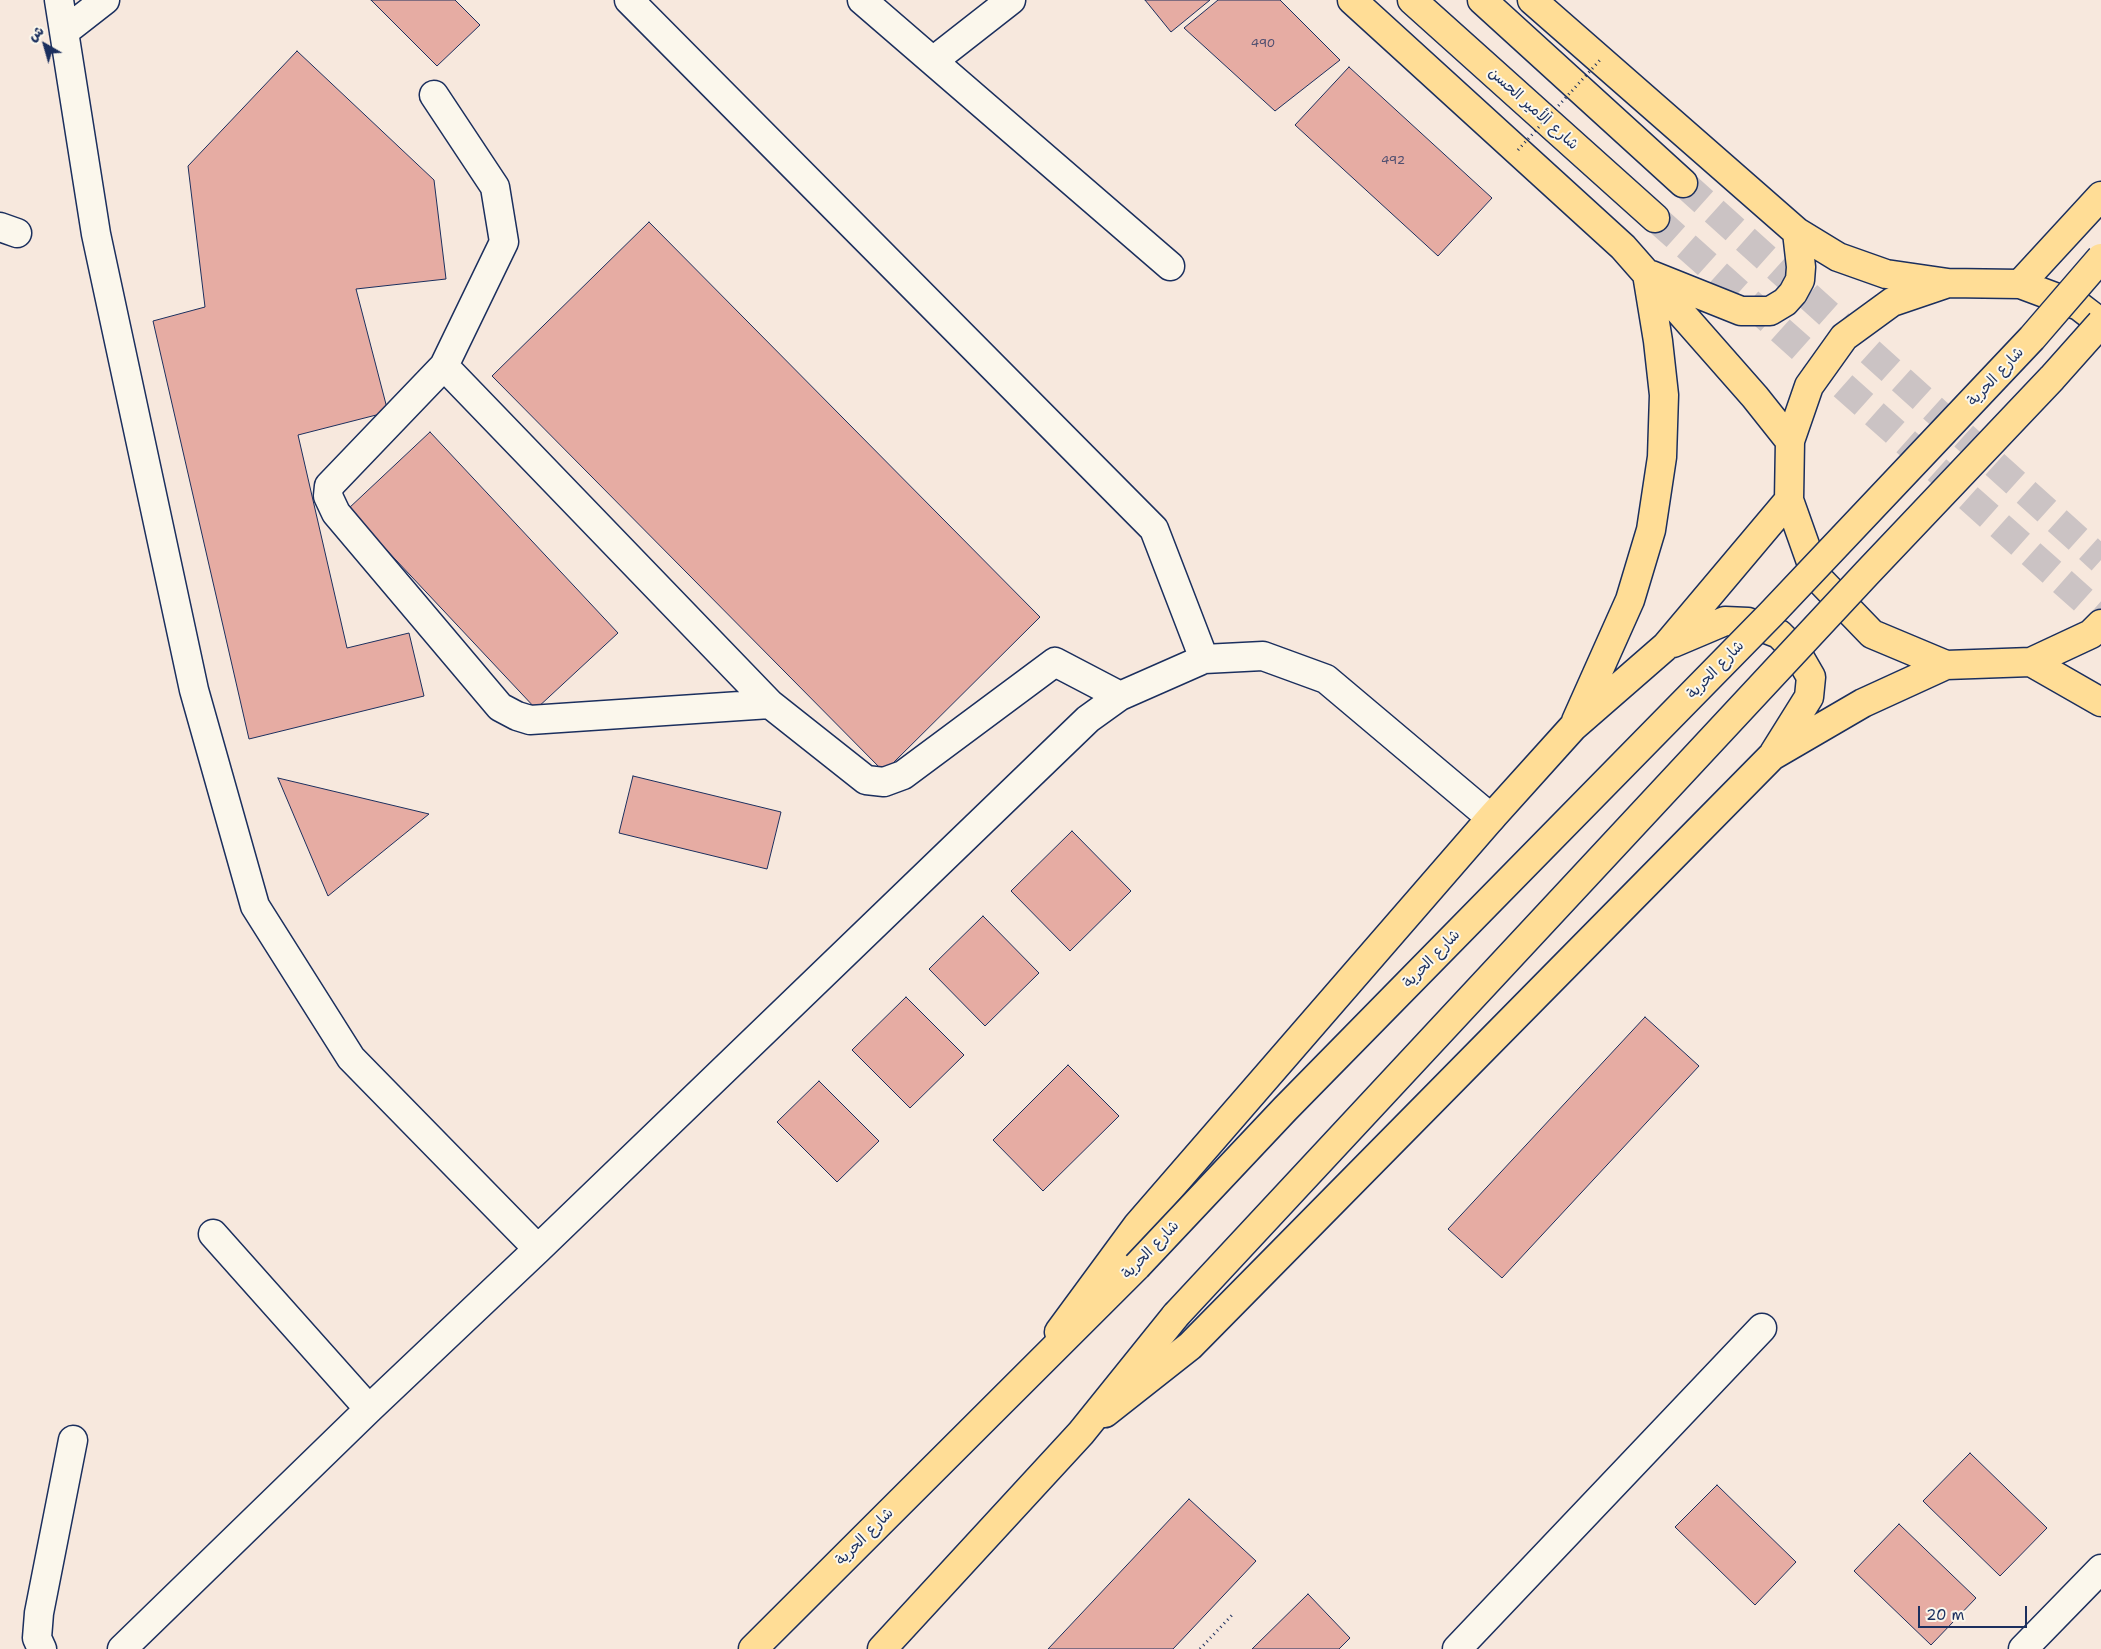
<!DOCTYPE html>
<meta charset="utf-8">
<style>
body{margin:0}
#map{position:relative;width:2101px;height:1649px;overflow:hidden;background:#f7e8dd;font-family:"Shantell Sans","Playpen Sans Arabic",sans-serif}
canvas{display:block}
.north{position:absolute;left:20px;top:20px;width:50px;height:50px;-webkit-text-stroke:4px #fbf7ec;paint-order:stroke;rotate:322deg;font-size:14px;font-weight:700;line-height:20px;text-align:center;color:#1b2f5e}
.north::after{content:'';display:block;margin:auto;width:18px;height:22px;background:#1b2f5e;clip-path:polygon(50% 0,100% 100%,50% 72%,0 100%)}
.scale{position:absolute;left:1918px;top:1606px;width:109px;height:22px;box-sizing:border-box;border:2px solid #1b2f5e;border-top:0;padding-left:6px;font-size:15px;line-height:18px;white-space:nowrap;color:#1b2f5e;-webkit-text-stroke:4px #fbf7ec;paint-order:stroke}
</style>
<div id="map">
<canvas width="2101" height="1649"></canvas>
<div class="north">ش</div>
<div class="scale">20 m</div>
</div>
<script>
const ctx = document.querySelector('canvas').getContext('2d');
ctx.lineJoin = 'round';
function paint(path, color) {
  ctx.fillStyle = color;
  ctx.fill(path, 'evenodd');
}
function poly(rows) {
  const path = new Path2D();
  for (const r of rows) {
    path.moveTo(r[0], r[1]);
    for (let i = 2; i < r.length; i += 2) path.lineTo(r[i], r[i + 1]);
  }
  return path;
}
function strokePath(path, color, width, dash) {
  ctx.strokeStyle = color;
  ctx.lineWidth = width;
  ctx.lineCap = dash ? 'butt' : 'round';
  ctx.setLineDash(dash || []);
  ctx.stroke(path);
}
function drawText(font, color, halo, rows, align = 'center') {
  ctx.font = font + ' "Shantell Sans","Playpen Sans Arabic",sans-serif';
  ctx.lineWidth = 4;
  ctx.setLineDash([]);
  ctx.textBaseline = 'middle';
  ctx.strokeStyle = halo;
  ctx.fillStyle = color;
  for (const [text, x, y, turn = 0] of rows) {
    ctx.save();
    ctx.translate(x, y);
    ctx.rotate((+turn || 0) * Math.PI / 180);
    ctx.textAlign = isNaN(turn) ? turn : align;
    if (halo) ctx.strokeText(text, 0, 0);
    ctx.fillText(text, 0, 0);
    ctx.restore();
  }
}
const building = poly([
 [371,0,455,0,480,25,437,66,371,0],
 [1145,0,1210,0,1171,32,1145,0],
 [1218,0,1280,0,1340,60,1275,111,1184,28,1218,0],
 [297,51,434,180,446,279,356,289,388,412,298,435,347,648,409,633,424,696,249,739,153,321,205,307,188,166,297,51],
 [1349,67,1492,198,1438,256,1295,125,1349,67],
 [649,222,1040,617,884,772,492,376,649,222],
 [430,432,618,633,536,709,348,509,430,432],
 [633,776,781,812,767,869,619,833,633,776],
 [278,778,429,814,328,896,278,778],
 [1072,831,1131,891,1070,951,1011,891,1072,831],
 [983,916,1039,973,985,1026,929,969,983,916],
 [906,997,964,1055,910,1108,852,1050,906,997],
 [1645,1017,1699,1066,1502,1278,1448,1229,1645,1017],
 [1068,1065,1119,1116,1043,1191,993,1140,1068,1065],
 [819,1081,879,1141,837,1182,777,1122,819,1081],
 [1970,1453,2047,1528,2000,1576,1923,1501,1970,1453],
 [1717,1485,1796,1562,1755,1605,1675,1527,1717,1485],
 [1189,1499,1256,1561,1173,1649,1048,1649,1189,1499],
 [1899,1524,1976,1598,1931,1645,1854,1571,1899,1524],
 [1308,1594,1350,1638,1339,1649,1252,1649,1308,1594]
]);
paint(building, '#e6aca3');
strokePath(building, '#1b2f5e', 1);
strokePath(poly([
 [1683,183,2101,560],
 [1655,218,2101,616]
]), '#cbc3c4', 28, [28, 14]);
const minor = poly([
 [59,0,96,234,194,690,255,906,351,1058,538,1249],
 [629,0,1154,529,1204,659],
 [862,0,1170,266],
 [64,32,105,0],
 [933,61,1011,0],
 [434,95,495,187,504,242,444,366,770,704,866,780,884,782,903,775,1055,662,1120,696],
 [0,227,17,233],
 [444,366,329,486,328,496,336,513,500,707,517,716,530,720,770,704],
 [213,1234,369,1409],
 [42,1649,37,1638,39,1613,73,1440],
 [122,1649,369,1409,538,1249,1088,719,1120,696,1204,659,1263,656,1326,679,1491,818],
 [1457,1649,1762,1328],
 [2023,1649,2101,1569]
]);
const major = poly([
 [1352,0,1623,247,1755,397,1790,441],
 [1532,0,1797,232,1838,257,1886,274,1948,283,2020,284,2079,306,2101,323],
 [1651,275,1741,311,1770,311,1785,302,1793,293,1800,280,1801,267,1797,232],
 [1948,283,1892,302,1844,337,1809,386,1790,441,1789,500,1816,576,1872,634,1946,665,2031,662,2091,634,2101,624],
 [2020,284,2101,196],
 [1673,643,1725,621,1748,622,1779,634,1796,651,1811,677,1809,697,1774,753],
 [2031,662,2101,702],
 [1576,721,1630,600,1651,530,1662,457,1664,395,1658,341,1647,274],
 [1059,1332,1137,1226,1491,818,1573,727,1666,646,1789,500],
 [1105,1413,1190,1346,1772,756,1863,703,1946,665]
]);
const highway = poly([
 [1412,0,1655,218],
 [1482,0,1683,183],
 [753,1649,1137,1266],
 [882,1649,1081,1433,1176,1315]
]);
strokePath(minor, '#1b2f5e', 31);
strokePath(major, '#1b2f5e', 31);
strokePath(highway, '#1b2f5e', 31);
strokePath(poly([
 [1200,1649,1234,1613]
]), '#1b2f5e', 3, [1, 4]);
strokePath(minor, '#fbf7ec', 28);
strokePath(major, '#ffdd96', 28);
strokePath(highway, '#ffdd96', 28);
const highwayBridge = poly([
 [1137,1266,1285,1109,1771,614,2032,338,2101,258],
 [1176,1315,1867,573,2052,378,2101,323]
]);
strokePath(highwayBridge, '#1b2f5e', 31, []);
strokePath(poly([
 [1518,150,1601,59]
]), '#1b2f5e', 3, [1, 4]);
strokePath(highwayBridge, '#ffdd96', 28);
drawText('12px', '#4e4e6f', null, [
 ["490",1263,44],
 ["492",1393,161]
]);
drawText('15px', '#1b2f5e', '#fbf7ec', [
 ["شارع الأمير الحسن",1533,109,42],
 ["شارع الحرية",1996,377,-47],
 ["شارع الحرية",1716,670,-46],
 ["شارع الحرية",1432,959,-46],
 ["شارع الحرية",1151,1250,-46],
 ["شارع الحرية",865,1537,-45]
]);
</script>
